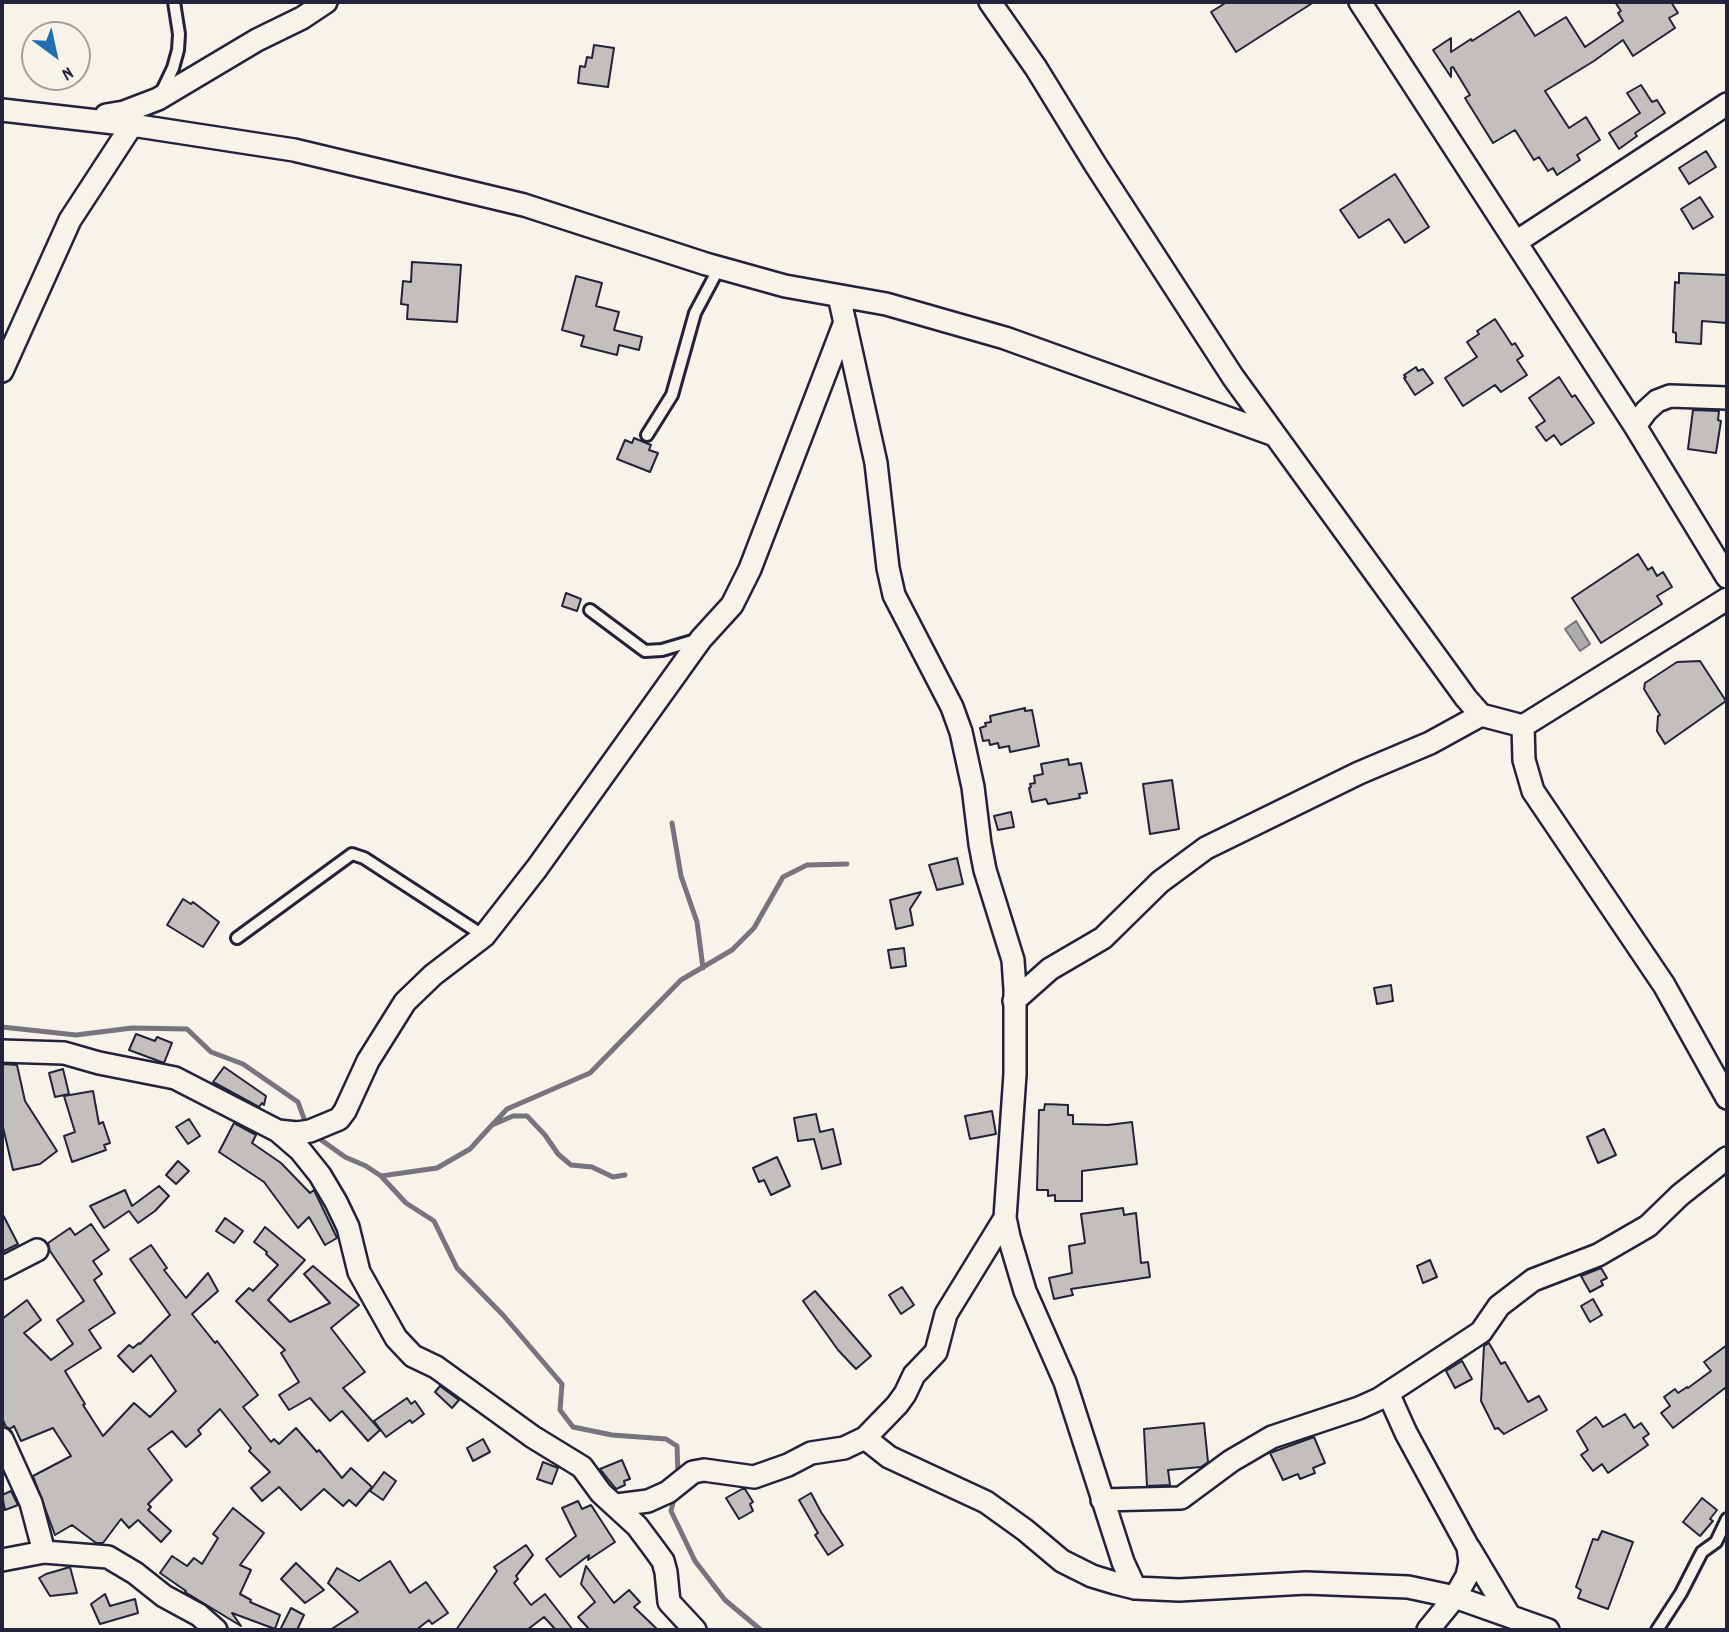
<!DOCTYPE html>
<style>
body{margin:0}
#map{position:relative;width:1729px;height:1632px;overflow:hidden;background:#f7f3e8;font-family:Dekko,sans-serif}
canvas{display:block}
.frame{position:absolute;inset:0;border:4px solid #22223b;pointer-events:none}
.north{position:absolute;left:21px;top:21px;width:70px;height:70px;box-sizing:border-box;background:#f7f3e8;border:2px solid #a29fa3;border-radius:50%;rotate:147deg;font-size:19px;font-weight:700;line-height:28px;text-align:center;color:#22223b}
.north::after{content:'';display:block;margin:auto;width:24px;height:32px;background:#1f6fb2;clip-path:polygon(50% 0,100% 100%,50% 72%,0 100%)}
</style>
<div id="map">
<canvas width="1729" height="1632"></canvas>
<div class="frame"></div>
<div class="north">N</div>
</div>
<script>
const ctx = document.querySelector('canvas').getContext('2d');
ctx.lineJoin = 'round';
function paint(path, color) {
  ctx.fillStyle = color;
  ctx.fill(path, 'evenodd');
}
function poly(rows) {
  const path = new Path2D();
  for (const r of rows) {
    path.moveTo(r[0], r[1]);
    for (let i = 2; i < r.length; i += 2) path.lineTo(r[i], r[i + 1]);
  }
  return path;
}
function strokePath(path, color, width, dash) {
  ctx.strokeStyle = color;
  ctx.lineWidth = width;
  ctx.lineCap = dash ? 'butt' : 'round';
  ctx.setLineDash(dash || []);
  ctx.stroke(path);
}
const water = poly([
 [1576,621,1590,644,1580,651,1565,629,1576,621]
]);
paint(water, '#aeabad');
strokePath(water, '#76747f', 2);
strokePath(poly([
 [672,823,681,876,697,922,703,968],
 [2,1027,76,1035,132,1028,187,1029,211,1052,243,1064,298,1102,307,1127],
 [492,1125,507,1109,590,1073,681,980,732,950,754,928,783,877,807,865,847,864],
 [313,1134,345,1157,366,1166,381,1176,406,1203,434,1221,457,1268,503,1315,562,1384,560,1410,573,1427,612,1435,666,1439,677,1446,678,1475],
 [381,1176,437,1168,470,1149,492,1125,513,1116,527,1116,545,1135,558,1154,571,1165,592,1167,613,1177,625,1175],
 [675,1495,671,1511,695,1561,725,1600,761,1630]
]), '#76747f', 5);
const building = poly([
 [1227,2,1314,2,1236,52,1211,12,1227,2],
 [1615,2,1671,2,1678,13,1669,18,1675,28,1633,56,1623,40,1594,61,1545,91,1569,128,1586,117,1600,140,1577,155,1580,160,1557,175,1553,168,1548,171,1539,157,1534,160,1515,130,1493,143,1465,98,1470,95,1453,67,1451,68,1451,77,1433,50,1451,38,1451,52,1471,39,1472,41,1519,11,1535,36,1566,17,1585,47,1623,21,1618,13,1621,11,1615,2],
 [594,45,614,48,608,87,578,83,580,66,585,67,587,57,592,58,594,45],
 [1641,85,1652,102,1657,100,1665,113,1635,133,1637,136,1619,149,1609,133,1640,113,1627,93,1641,85],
 [1706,151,1716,167,1689,184,1679,168,1706,151],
 [1395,174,1429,227,1405,243,1389,219,1359,238,1340,210,1395,174],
 [1700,197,1713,217,1693,229,1681,209,1700,197],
 [412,262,461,265,457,322,407,319,408,305,401,304,403,281,411,282,412,262],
 [1679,273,1727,275,1727,323,1702,321,1701,344,1676,342,1676,333,1673,332,1675,282,1679,283,1679,273],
 [576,276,602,283,596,306,619,312,614,330,642,337,639,350,619,345,617,355,581,346,584,336,562,330,576,276],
 [1495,319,1512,345,1515,343,1523,356,1517,360,1527,375,1501,392,1495,385,1463,406,1445,378,1477,357,1467,342,1479,334,1477,331,1495,319],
 [1416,367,1418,371,1423,369,1433,383,1415,395,1404,378,1406,377,1404,375,1416,367],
 [1559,377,1572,397,1575,395,1594,423,1561,445,1554,435,1546,441,1536,427,1545,421,1529,398,1559,377],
 [1693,410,1719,411,1718,420,1721,421,1716,453,1688,449,1693,410],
 [634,438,651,445,649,450,658,453,650,472,617,459,625,440,632,443,634,438],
 [1638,554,1648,570,1652,567,1657,576,1663,572,1672,587,1657,596,1662,604,1601,643,1572,598,1638,554],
 [566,593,581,599,577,611,562,606,566,593],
 [1700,661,1726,701,1665,744,1657,731,1658,716,1660,715,1644,689,1645,683,1677,662,1700,661],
 [1025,708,1025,711,1032,710,1039,746,1010,752,1009,746,999,748,998,743,990,745,989,740,983,741,980,728,986,726,985,723,991,722,990,716,1025,708],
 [1068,759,1069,765,1081,763,1087,793,1079,794,1080,798,1048,804,1046,799,1032,802,1029,788,1031,787,1030,784,1035,783,1034,776,1043,774,1041,764,1068,759],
 [1172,780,1179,829,1150,834,1143,784,1172,780],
 [1011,812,1014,827,998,830,994,816,1011,812],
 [957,858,963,884,937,890,929,865,957,858],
 [921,892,910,909,913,925,896,929,890,900,921,892],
 [183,899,191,904,193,902,219,922,203,947,167,925,183,899],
 [904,948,906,966,891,968,888,950,904,948],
 [1391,985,1393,1001,1377,1004,1374,988,1391,985],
 [136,1034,155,1041,157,1037,172,1043,164,1063,129,1050,136,1034],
 [2,1064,17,1065,25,1101,57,1151,40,1164,13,1170,2,1123,2,1064],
 [224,1067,266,1096,264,1105,262,1103,259,1107,213,1082,224,1067],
 [63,1069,69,1094,55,1097,49,1073,63,1069],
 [93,1091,99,1124,103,1122,110,1143,104,1145,106,1150,72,1162,64,1136,75,1132,64,1096,93,1091],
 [1045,1104,1068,1105,1068,1115,1073,1115,1073,1124,1108,1125,1132,1122,1137,1164,1082,1171,1082,1201,1055,1201,1055,1195,1048,1196,1048,1190,1037,1190,1039,1110,1044,1110,1045,1104],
 [992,1111,996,1134,970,1139,965,1116,992,1111],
 [816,1114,820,1132,833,1129,841,1164,822,1169,814,1139,798,1141,794,1118,816,1114],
 [189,1119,200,1136,188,1144,176,1127,189,1119],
 [234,1123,256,1135,252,1143,281,1163,310,1193,314,1190,337,1238,325,1245,309,1217,298,1228,264,1182,219,1152,234,1123],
 [1604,1129,1616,1155,1598,1163,1587,1137,1604,1129],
 [777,1157,790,1186,771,1195,764,1180,759,1182,753,1168,777,1157],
 [178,1161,189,1171,176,1184,166,1175,178,1161],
 [159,1186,169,1196,155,1211,138,1223,129,1211,104,1228,90,1206,125,1190,132,1206,159,1186],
 [1123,1208,1124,1215,1136,1213,1141,1263,1148,1262,1150,1277,1071,1289,1073,1295,1054,1299,1049,1278,1072,1273,1069,1246,1085,1243,1081,1214,1123,1208],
 [2,1213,18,1244,2,1252,2,1213],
 [225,1218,243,1231,234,1243,216,1231,225,1218],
 [91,1224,109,1250,93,1261,102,1274,94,1280,115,1313,89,1330,101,1348,65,1371,85,1404,83,1405,103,1436,134,1403,150,1417,176,1391,151,1355,133,1372,118,1356,129,1345,133,1348,139,1343,140,1344,170,1315,130,1259,151,1245,167,1268,164,1270,186,1298,208,1273,218,1291,192,1314,215,1343,217,1341,258,1395,243,1407,271,1442,274,1439,279,1444,296,1428,317,1452,319,1450,342,1478,351,1468,372,1487,356,1506,349,1500,343,1506,324,1489,301,1510,279,1487,262,1501,251,1488,270,1472,249,1451,251,1448,220,1409,198,1430,201,1434,186,1447,172,1431,148,1449,172,1480,148,1504,151,1507,148,1510,171,1531,161,1542,138,1520,129,1528,121,1519,103,1543,96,1543,72,1525,55,1535,33,1476,71,1456,53,1428,21,1441,14,1426,10,1429,6,1427,2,1418,2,1319,27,1300,41,1320,24,1333,51,1360,73,1344,57,1320,84,1301,50,1251,48,1243,70,1228,75,1235,91,1224],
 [265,1227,305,1260,268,1300,290,1322,330,1303,304,1274,313,1266,359,1305,331,1328,365,1372,343,1388,380,1430,368,1441,342,1411,330,1421,310,1398,289,1410,279,1395,299,1382,281,1353,285,1350,236,1301,249,1288,253,1291,278,1265,266,1254,267,1252,254,1242,265,1227],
 [1430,1260,1437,1277,1423,1283,1417,1266,1430,1260],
 [1601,1268,1607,1278,1601,1281,1603,1285,1590,1292,1581,1276,1601,1268],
 [902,1287,914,1305,901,1314,889,1295,902,1287],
 [815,1291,871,1356,856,1369,838,1350,803,1301,815,1291],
 [1593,1299,1602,1315,1590,1322,1581,1306,1593,1299],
 [1489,1343,1501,1364,1505,1362,1528,1402,1539,1396,1547,1410,1504,1434,1498,1428,1495,1429,1481,1401,1484,1346,1489,1343],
 [1727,1345,1727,1392,1725,1388,1673,1428,1661,1413,1670,1406,1664,1397,1675,1389,1678,1393,1687,1387,1688,1388,1711,1371,1704,1362,1727,1345],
 [1462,1361,1472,1379,1455,1388,1446,1371,1462,1361],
 [440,1386,459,1400,452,1408,435,1392,440,1386],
 [407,1398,411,1404,415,1401,424,1414,412,1423,410,1420,386,1437,374,1421,407,1398],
 [1625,1414,1634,1428,1641,1423,1649,1434,1643,1438,1648,1445,1608,1473,1602,1464,1593,1471,1581,1455,1588,1450,1577,1431,1596,1417,1603,1427,1625,1414],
 [1204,1423,1208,1462,1201,1467,1168,1470,1170,1485,1147,1486,1144,1429,1204,1423],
 [1314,1437,1325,1463,1313,1468,1315,1473,1300,1479,1298,1474,1283,1480,1270,1453,1314,1437],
 [483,1439,490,1452,473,1461,467,1448,483,1439],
 [622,1460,630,1479,624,1481,625,1485,616,1489,600,1469,622,1460],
 [543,1462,558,1468,552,1484,537,1479,543,1462],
 [384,1472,396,1481,383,1500,370,1491,384,1472],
 [742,1489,745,1489,753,1502,750,1504,753,1511,739,1519,726,1498,742,1489],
 [11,1491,18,1505,5,1510,2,1495,11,1491],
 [811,1493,821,1512,843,1545,828,1555,815,1535,818,1533,799,1500,811,1493],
 [1702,1498,1717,1510,1710,1519,1713,1521,1700,1536,1683,1522,1702,1498],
 [578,1501,582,1509,591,1505,615,1542,588,1560,589,1555,560,1577,546,1559,576,1536,562,1508,578,1501],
 [233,1508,264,1533,240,1565,251,1570,240,1594,251,1600,250,1602,280,1615,275,1629,232,1613,241,1626,185,1592,186,1591,160,1573,172,1556,187,1566,194,1558,202,1564,218,1538,213,1534,233,1508],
 [1602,1531,1633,1542,1608,1609,1578,1598,1581,1590,1576,1587,1593,1539,1598,1540,1602,1531],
 [526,1545,533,1555,516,1576,518,1579,514,1583,531,1605,545,1594,573,1630,556,1630,544,1617,527,1630,456,1630,497,1571,494,1567,526,1545],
 [390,1561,410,1593,426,1582,448,1613,432,1624,429,1620,416,1630,330,1630,358,1612,328,1583,337,1568,359,1581,390,1561],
 [296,1563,324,1590,305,1603,281,1579,296,1563],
 [586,1566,614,1603,629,1590,640,1602,634,1607,658,1630,590,1630,578,1617,595,1602,581,1584,586,1566],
 [70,1567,77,1593,50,1596,39,1578,46,1574,70,1567],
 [105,1594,110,1606,135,1599,138,1613,100,1624,91,1604,105,1594],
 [291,1608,304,1615,297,1630,280,1630,291,1608]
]);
paint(building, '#c2bfbd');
strokePath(building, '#22223b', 2);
const service = poly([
 [161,93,173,68,178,50,179,34,174,2],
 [647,435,672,395,695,313,719,268],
 [590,610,645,651,662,650,699,639],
 [237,938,352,854,364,858,484,936],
 [1657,1630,1681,1593,1702,1552,1716,1542,1727,1519]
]);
const minor = poly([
 [990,2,1036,68,1095,164,1233,377,1466,698,1481,715,1523,726,1727,599],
 [1360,2,1635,426,1727,577],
 [2,110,132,125,294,150,524,205,706,264,785,286,886,304,1005,338,1272,434],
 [106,115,124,112,158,99,257,40,302,18,326,2],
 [1516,242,1727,104],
 [839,296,876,463,888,568,894,595,952,707,961,732,973,787,980,844,985,870,1013,960,1015,989,1015,1074,1005,1218,1009,1237,1025,1291,1065,1382,1123,1562,1135,1588],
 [2,371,70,220,132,125],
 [1635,426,1646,411,1657,401,1670,396,1727,398],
 [1523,726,1524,760,1533,791,1664,985,1727,1098],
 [1014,1001,1050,969,1103,938,1160,882,1206,848,1359,773,1430,743,1481,715],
 [2,1051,64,1053,99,1063,175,1078,278,1131,300,1150,320,1175,336,1202,348,1227,359,1272,396,1338,413,1356,436,1367,533,1437,582,1467,601,1493,637,1526,652,1546,663,1561,666,1572,669,1602,695,1630],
 [278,1131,297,1133,310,1131,339,1119,345,1111,368,1061,405,1002,433,975,484,936,537,868,701,639,732,605,750,569,845,322],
 [2,1268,37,1250],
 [1388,1393,1406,1433,1468,1547,1470,1562,1467,1576,1455,1597,1428,1630],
 [865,1438,889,1457,986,1502,1025,1530,1062,1561,1092,1576,1115,1583,1135,1588,1179,1590,1306,1583,1408,1587,1455,1597,1548,1630],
 [2,1439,31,1503,44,1552],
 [1102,1500,1181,1498,1231,1461,1272,1437,1359,1408,1379,1399,1481,1332,1499,1306,1533,1280,1598,1255,1648,1226,1680,1195,1727,1158],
 [617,1505,648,1501,668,1492,693,1472,704,1470,754,1477,788,1465,811,1453,844,1448,865,1438,897,1405,905,1394,914,1375,936,1352,946,1314,1005,1218],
 [1469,1548,1509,1615],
 [2,1560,44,1552,108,1557,135,1573,164,1596,199,1615,216,1630]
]);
strokePath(service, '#22223b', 16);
strokePath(minor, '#22223b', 26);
strokePath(service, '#f7f3e8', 10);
strokePath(minor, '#f7f3e8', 21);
</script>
